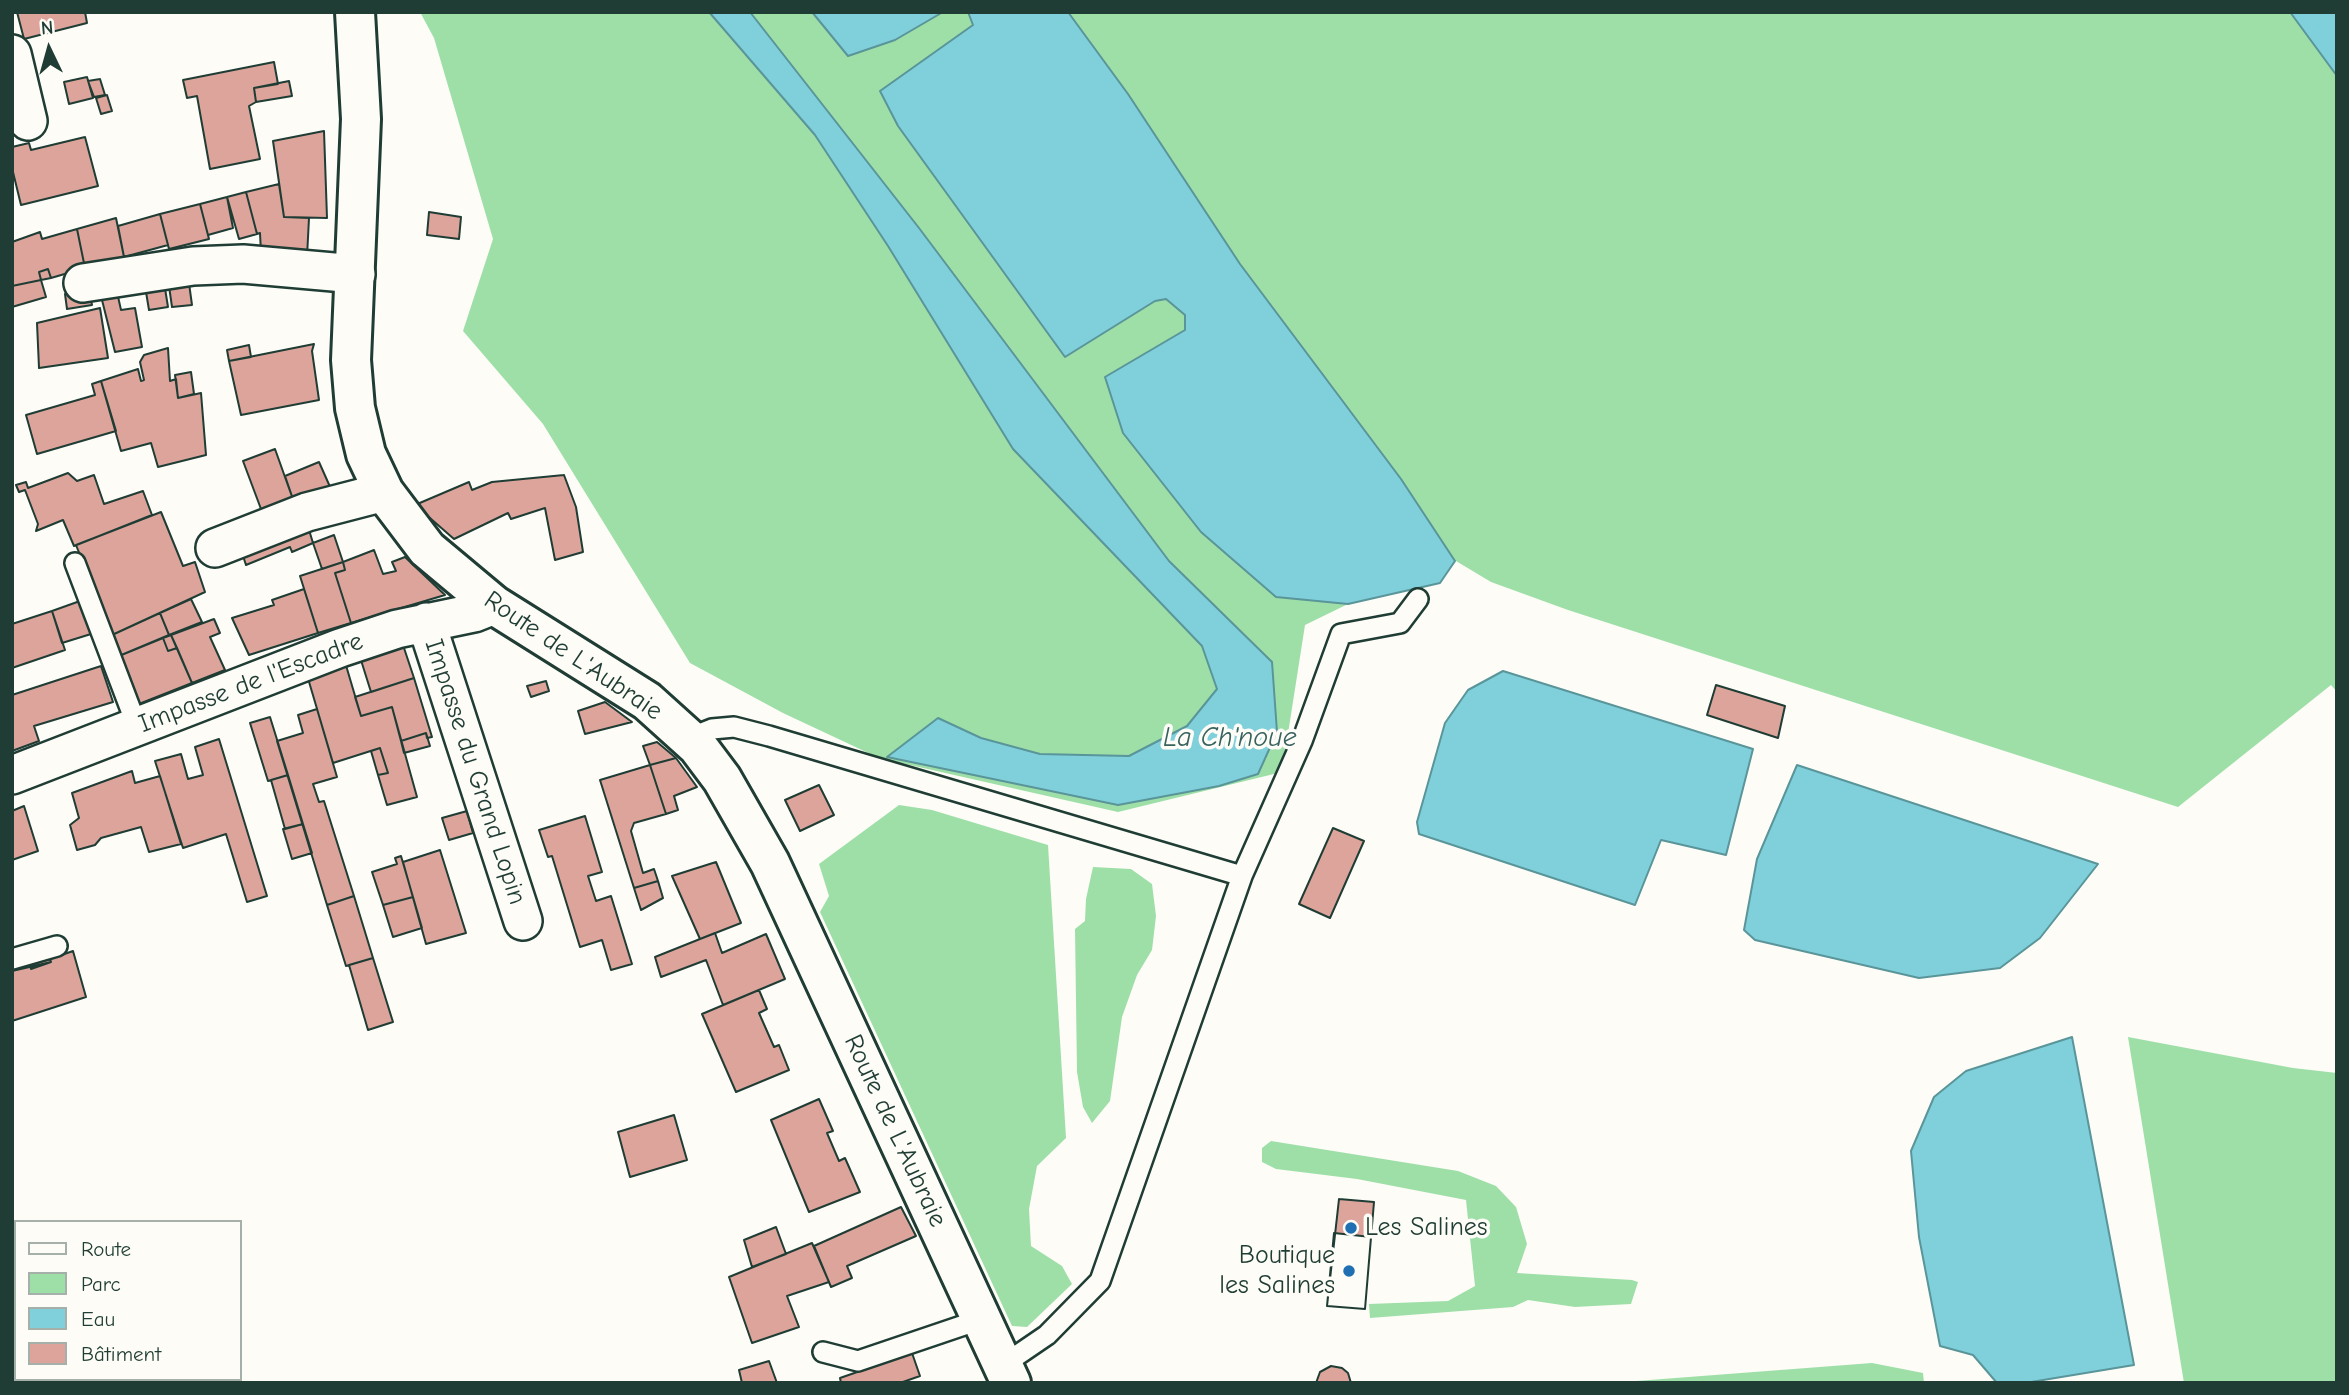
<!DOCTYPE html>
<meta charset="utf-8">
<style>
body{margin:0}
#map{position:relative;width:2349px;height:1395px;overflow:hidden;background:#fdfcf7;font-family:"Comic Neue",sans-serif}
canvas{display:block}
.frame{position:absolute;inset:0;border:14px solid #1f3d34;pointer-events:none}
.legend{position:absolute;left:14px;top:1220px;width:228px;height:161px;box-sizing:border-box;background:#fdfcf7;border:2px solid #a4b0a9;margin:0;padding:9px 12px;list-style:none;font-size:21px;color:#1f3d34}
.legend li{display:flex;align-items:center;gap:14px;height:35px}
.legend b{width:35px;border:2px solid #a4b0a9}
.north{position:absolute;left:14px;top:14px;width:70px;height:70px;-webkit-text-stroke:5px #fdfcf7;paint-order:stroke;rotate:355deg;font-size:19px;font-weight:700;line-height:28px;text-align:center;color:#1f3d34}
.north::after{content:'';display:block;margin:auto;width:24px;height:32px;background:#1f3d34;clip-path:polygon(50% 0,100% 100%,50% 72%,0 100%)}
</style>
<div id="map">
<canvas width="2349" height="1395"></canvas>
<div class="frame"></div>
<ul class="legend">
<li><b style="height:9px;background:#fdfcf7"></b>Route</li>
<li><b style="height:19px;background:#9edfa8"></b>Parc</li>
<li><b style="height:19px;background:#80d0dc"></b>Eau</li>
<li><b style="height:19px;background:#dda49b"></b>Bâtiment</li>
</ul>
<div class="north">N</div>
</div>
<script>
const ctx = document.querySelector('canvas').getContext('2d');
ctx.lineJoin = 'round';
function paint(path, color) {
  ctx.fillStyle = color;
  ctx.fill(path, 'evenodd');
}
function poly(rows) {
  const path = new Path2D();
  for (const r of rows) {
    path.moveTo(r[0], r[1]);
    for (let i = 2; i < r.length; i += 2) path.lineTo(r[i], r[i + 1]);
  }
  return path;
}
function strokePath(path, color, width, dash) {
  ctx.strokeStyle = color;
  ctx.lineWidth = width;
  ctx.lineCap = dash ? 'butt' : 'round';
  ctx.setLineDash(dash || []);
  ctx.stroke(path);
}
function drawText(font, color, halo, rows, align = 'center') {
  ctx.font = font + ' "Comic Neue",sans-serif';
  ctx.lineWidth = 7;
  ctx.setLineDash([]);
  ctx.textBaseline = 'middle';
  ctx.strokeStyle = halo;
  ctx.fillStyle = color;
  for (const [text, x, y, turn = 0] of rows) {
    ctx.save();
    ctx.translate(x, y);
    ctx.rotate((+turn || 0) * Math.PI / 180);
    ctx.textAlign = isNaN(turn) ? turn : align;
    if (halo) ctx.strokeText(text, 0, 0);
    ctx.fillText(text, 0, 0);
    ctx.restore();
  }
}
paint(poly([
 [420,12,709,12,815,135,888,246,1013,449,1202,646,1217,689,1187,726,1129,756,1040,754,981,738,938,718,888,757,1118,805,1219,786,1258,774,1272,662,1169,561,919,228,750,12,2290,12,2337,76,2337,692,2331,685,2178,807,1568,610,1491,582,1456,561,1440,583,1348,604,1305,625,1282,772,1118,812,879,758,783,713,690,663,543,424,463,331,493,239,434,38],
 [899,805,932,810,1048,845,1066,1138,1037,1166,1029,1209,1031,1246,1062,1266,1072,1284,1027,1327,1012,1326,820,912,829,896,819,864],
 [1093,867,1131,869,1152,884,1156,916,1152,950,1137,975,1122,1017,1110,1101,1092,1123,1083,1107,1077,1072,1075,929,1085,921,1086,899],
 [2128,1037,2293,1068,2337,1073,2337,1383,2184,1383],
 [1271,1141,1458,1171,1496,1186,1516,1207,1527,1244,1517,1273,1632,1280,1638,1282,1631,1304,1575,1307,1528,1300,1513,1307,1370,1318,1369,1304,1448,1301,1475,1286,1466,1200,1357,1179,1276,1169,1262,1162,1262,1148],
 [1872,1363,1923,1373,1924,1383,1610,1383]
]), '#9edfa8');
const water = poly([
 [709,12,750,12,919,228,1169,561,1272,662,1277,732,1258,774,1219,786,1118,805,887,757,938,718,981,738,1040,754,1129,756,1187,726,1217,689,1202,646,1013,449,888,246,815,135,709,12],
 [812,12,943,12,895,40,848,56,812,12],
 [968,12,1068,12,1128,94,1240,264,1401,479,1455,561,1440,583,1348,604,1276,597,1201,532,1123,433,1105,377,1185,330,1185,315,1166,299,1155,301,1065,357,898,126,880,91,973,25,968,12],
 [2290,12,2337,12,2337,76,2290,12],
 [1503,671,1753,749,1726,855,1661,840,1635,905,1419,834,1417,822,1445,723,1468,690,1503,671],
 [1797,765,2098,864,2040,938,2000,968,1919,978,1755,940,1744,930,1757,859,1797,765],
 [2072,1037,2134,1365,2025,1383,1997,1383,1973,1355,1940,1346,1919,1237,1911,1151,1934,1097,1966,1071,2072,1037]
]);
paint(water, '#80d0dc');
strokePath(water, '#599599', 2);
const building = poly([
 [17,12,85,12,87,23,24,39,17,12],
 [274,62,278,84,254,88,256,102,249,106,260,159,210,169,197,96,187,98,183,80,274,62],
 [87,77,93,98,69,104,64,82,87,77],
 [100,79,105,95,94,97,88,81,100,79],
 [289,81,292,96,256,102,254,88,289,81],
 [107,95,112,111,101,114,96,98,107,95],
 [324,131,327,218,284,217,273,141,324,131],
 [85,137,98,186,21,205,12,168,12,147,29,143,31,150,85,137],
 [279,184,284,217,309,218,307,257,261,253,260,233,257,234,246,192,279,184],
 [246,192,257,234,239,239,227,197,246,192],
 [227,197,233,228,208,235,200,204,227,197],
 [200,204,209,239,169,249,160,214,200,204],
 [429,212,461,217,459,239,427,235,429,212],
 [160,214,168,245,124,257,118,226,160,214],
 [116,218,124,257,85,268,77,229,116,218],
 [77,229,85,268,51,278,48,269,39,272,41,280,12,286,12,242,40,232,42,239,77,229],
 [48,269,51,278,41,280,39,272,48,269],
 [163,276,168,307,149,310,144,280,163,276],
 [188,276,192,305,172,307,168,279,188,276],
 [41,280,46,297,12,307,12,286,41,280],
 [89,290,92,305,67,309,65,294,89,290],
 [117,292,121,310,135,308,142,347,115,352,101,296,117,292],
 [100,308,108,358,39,368,37,323,100,308],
 [314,344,312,351,319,400,241,415,229,361,314,344],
 [249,345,251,357,229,361,227,350,249,345],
 [168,348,170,381,176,379,178,398,201,393,206,455,158,467,151,443,121,451,101,381,138,369,141,381,144,380,140,362,144,355,168,348],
 [191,372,194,394,178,398,175,375,191,372],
 [101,381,116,431,37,454,26,415,95,395,92,384,101,381],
 [275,449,295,505,264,517,243,461,275,449],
 [319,462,331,489,295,505,285,476,319,462],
 [68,473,77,481,94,475,104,504,143,491,152,515,74,546,63,520,36,531,38,524,25,490,19,492,16,485,26,482,28,488,68,473],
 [564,475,576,507,583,552,555,560,545,508,511,519,508,513,454,539,415,505,469,482,472,490,492,482,564,475],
 [161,512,183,566,195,562,205,592,112,635,76,545,161,512],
 [306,520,313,543,292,552,290,547,246,565,240,547,306,520],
 [334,535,343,562,322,569,313,543,334,535],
 [374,550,383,574,396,571,392,562,405,557,445,595,351,623,335,573,345,570,343,562,374,550],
 [343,562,345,570,335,573,351,623,318,633,300,576,343,562],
 [304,589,318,633,249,655,232,618,274,605,272,600,304,589],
 [191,599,202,622,169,635,160,613,191,599],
 [80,601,91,634,62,643,52,611,80,601],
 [52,611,65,650,12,668,12,624,52,611],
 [160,613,169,635,119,656,112,635,160,613],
 [214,619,220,633,210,637,225,670,192,683,171,635,214,619],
 [171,635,177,648,168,651,163,638,171,635],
 [163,638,168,651,177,648,192,683,139,704,119,656,163,638],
 [402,642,414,678,371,692,360,657,402,642],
 [345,662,361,716,392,707,417,797,387,805,378,775,388,773,380,748,333,763,307,675,345,662],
 [101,666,113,702,34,726,39,741,12,751,12,695,101,666],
 [414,678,432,737,427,738,426,733,401,741,392,707,361,716,355,697,414,678],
 [546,681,549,691,531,697,527,686,546,681],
 [1716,685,1785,706,1778,738,1707,715,1716,685],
 [605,702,632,722,585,734,578,711,605,702],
 [317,709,337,777,313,784,319,802,324,801,354,896,327,905,277,741,303,733,298,715,317,709],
 [270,717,288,775,268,781,250,723,270,717],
 [426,733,430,746,404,753,401,741,426,733],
 [219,739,267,896,247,902,226,834,183,848,155,761,181,754,188,779,203,775,195,747,219,739],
 [657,742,676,758,650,765,643,746,657,742],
 [380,748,388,773,378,775,371,751,380,748],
 [676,758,697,787,674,796,678,810,666,814,650,765,676,758],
 [650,765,666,814,634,823,631,831,643,873,654,869,658,881,634,888,600,780,650,765],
 [132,771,135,783,160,776,181,844,149,852,141,827,101,838,95,845,77,850,70,825,79,818,72,793,132,771],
 [288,775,303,824,285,829,271,780,288,775],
 [819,785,834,815,800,831,785,800,819,785],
 [24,806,38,851,12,860,12,811,24,806],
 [467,811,473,833,449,840,442,818,467,811],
 [585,816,602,872,588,876,596,901,611,896,632,964,611,970,602,940,580,947,552,856,548,857,539,830,585,816],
 [303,824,312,853,292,859,283,829,303,824],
 [1333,828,1364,841,1330,918,1299,904,1333,828],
 [440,850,466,933,426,944,403,862,440,850],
 [401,856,413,897,383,905,372,872,397,864,395,858,401,856],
 [716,862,741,923,700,939,672,876,716,862],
 [658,881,663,898,641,910,634,888,658,881],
 [354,896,373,958,346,966,327,905,354,896],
 [413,897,422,928,393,937,383,905,413,897],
 [715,933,722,953,766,934,785,979,723,1005,706,960,661,977,655,957,715,933],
 [73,951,86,997,12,1021,12,971,51,962,50,959,73,951],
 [373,958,393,1022,368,1030,349,965,373,958],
 [50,959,51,962,31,969,30,965,50,959],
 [759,990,767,1009,759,1013,774,1047,779,1045,789,1070,736,1092,702,1014,759,990],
 [819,1099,833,1131,827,1133,839,1161,845,1158,860,1192,809,1212,771,1120,819,1099],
 [674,1115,687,1160,630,1177,618,1132,674,1115],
 [1339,1199,1374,1202,1365,1309,1327,1306,1339,1199],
 [901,1207,916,1236,847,1266,852,1278,831,1287,814,1246,901,1207],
 [776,1227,786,1254,752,1267,744,1240,776,1227],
 [1334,1233,1371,1237,1365,1309,1327,1306,1334,1233],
 [812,1243,829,1282,787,1296,799,1327,752,1343,729,1277,812,1243],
 [912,1353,920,1376,900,1383,841,1383,840,1378,912,1353],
 [769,1361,777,1383,742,1383,739,1370,769,1361],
 [1331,1366,1342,1368,1348,1373,1351,1383,1316,1383,1320,1372,1331,1366]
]);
paint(building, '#dda49b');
strokePath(building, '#1f3d34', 2);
const lane = poly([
 [75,563,137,726],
 [687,739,712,729,734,727,769,736,1242,876,1100,1281,1047,1335,1003,1365],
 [1242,876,1302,741,1341,634,1400,623,1418,599],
 [12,959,57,946],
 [823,1352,858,1361,982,1319]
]);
const street = poly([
 [12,54,28,121],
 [83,283,193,266,243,264,356,274],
 [215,548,307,512,384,492],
 [426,622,523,921],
 [12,775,340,648,397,629,474,613,494,605]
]);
const secondary = poly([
 [355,12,361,119,351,360,355,408,366,454,384,492,427,549,494,605,647,701,698,747,722,779,770,863,1011,1383]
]);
strokePath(lane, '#1f3d34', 24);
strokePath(street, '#1f3d34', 42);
strokePath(secondary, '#1f3d34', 44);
strokePath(lane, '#fdfcf7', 19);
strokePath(street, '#fdfcf7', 37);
strokePath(secondary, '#fdfcf7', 38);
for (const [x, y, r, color] of [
 [1351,1228,7,"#1f6fb2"],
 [1349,1271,7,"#1f6fb2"]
]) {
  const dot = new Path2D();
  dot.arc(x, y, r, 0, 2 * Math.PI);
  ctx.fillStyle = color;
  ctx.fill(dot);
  strokePath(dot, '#fdfcf7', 2.5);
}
drawText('26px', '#1f3d34', '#fdfcf7', [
 ["Route de L'Aubraie",573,656,34],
 ["Impasse de l'Escadre",251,683,-21],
 ["Impasse du Grand Lopin",475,772,72],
 ["Route de L'Aubraie",895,1131,65]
]);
drawText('26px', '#1f3d34', '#fdfcf7', [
 ["Les Salines",1365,1228],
 ["Boutique",1335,1256,"right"],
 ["les Salines",1335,1286,"right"]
], 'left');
drawText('italic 28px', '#37625e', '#fdfcf7', [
 ["La Ch'noue",1230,738]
]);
</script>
